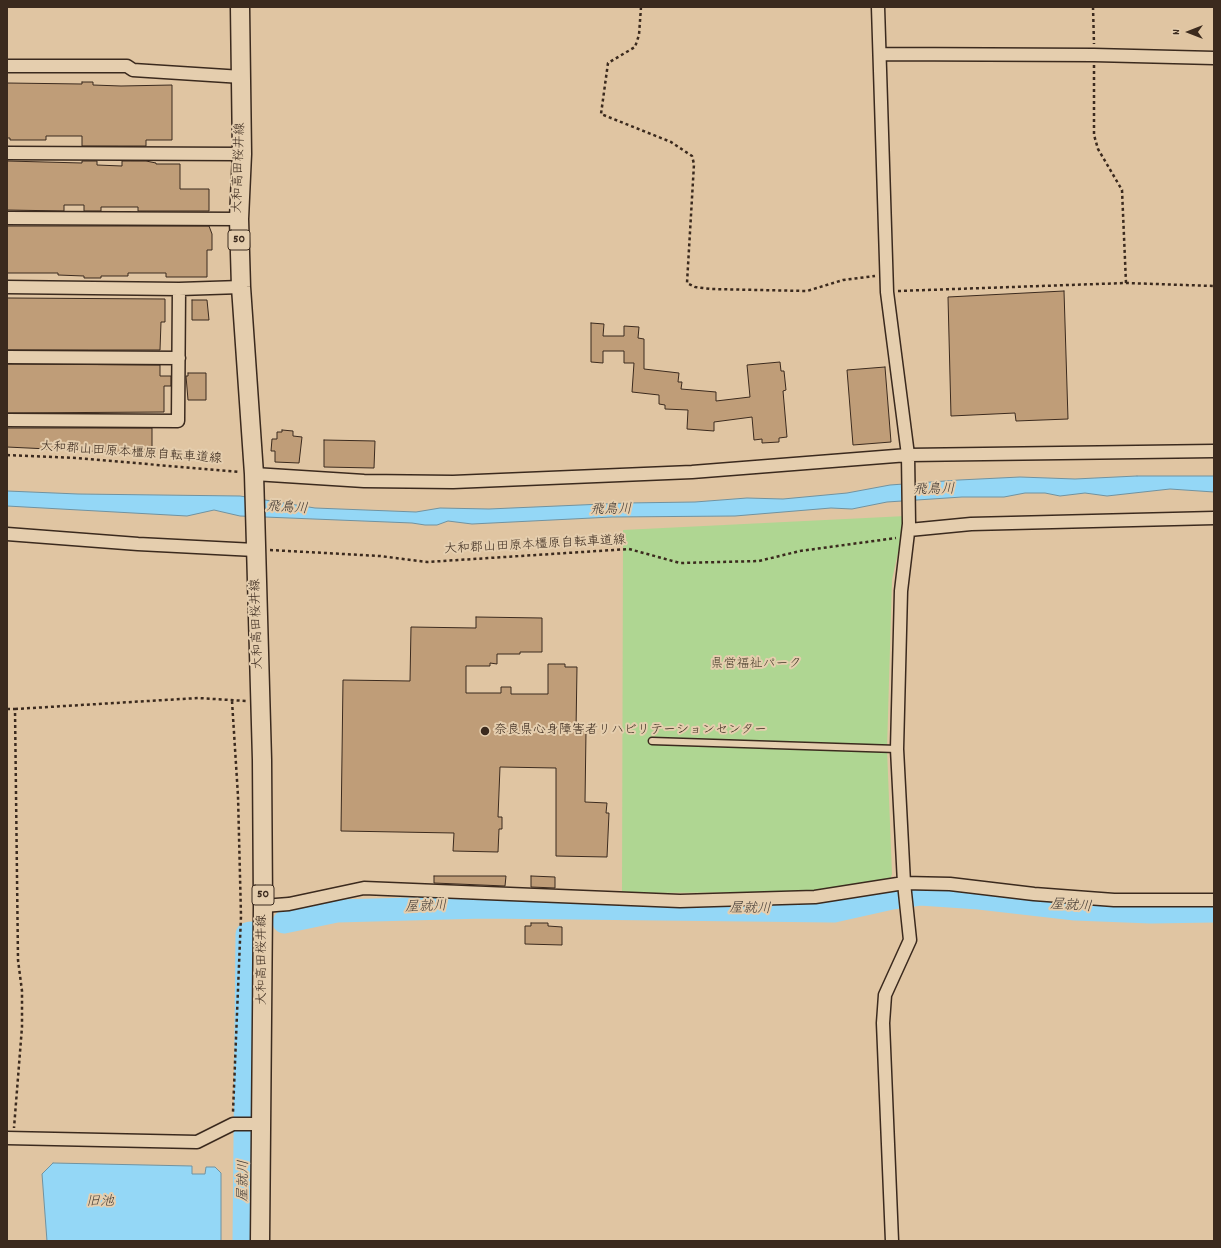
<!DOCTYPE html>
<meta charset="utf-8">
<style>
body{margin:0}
#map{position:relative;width:1221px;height:1248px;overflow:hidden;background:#e0c5a2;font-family:Dekko,sans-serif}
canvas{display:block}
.frame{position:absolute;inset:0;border:8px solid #3b2a1e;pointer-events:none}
.north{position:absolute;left:1169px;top:12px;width:40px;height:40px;-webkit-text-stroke:3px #e5ceae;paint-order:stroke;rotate:270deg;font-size:11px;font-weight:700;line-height:16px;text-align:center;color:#3b2a1e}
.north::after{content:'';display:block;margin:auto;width:14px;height:18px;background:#3b2a1e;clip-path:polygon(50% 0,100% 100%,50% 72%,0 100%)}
</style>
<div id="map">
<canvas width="1221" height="1248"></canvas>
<div class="frame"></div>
<div class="north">N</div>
</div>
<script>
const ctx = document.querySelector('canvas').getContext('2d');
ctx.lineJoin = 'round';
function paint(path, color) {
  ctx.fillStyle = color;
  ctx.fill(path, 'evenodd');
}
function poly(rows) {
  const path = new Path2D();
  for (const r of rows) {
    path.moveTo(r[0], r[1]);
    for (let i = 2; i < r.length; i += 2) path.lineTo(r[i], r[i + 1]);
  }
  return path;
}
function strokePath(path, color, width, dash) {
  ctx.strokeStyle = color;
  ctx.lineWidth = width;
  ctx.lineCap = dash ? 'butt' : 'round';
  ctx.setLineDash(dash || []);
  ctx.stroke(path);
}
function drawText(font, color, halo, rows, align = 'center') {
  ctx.font = font + ' Dekko,"Klee One",sans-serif';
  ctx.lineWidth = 4;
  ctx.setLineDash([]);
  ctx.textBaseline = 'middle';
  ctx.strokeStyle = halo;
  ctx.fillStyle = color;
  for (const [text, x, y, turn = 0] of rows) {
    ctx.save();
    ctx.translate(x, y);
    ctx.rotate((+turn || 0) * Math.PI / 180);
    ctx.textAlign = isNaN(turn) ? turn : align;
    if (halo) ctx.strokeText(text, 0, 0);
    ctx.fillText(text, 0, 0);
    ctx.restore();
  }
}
paint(poly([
 [906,516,892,580,887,749,892,874,889,882,818,892,622,893,623,530]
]), '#afd692');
const water = poly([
 [1137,476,1214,476,1214,492,1170,489,1107,496,1085,493,1060,496,1045,493,1025,493,1004,497,962,497,887,502,852,509,831,508,735,516,612,517,472,524,448,521,437,525,425,525,412,523,240,516,214,510,187,516,7,506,7,491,78,494,240,496,315,508,416,512,440,508,489,509,626,503,695,502,747,498,783,499,847,493,890,485,959,480,1020,477,1075,479,1137,476],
 [53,1163,192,1166,192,1174,205,1174,206,1167,215,1167,221,1173,221,1241,47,1241,42,1174,53,1163]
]);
paint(water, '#94d7f6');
strokePath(water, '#7092a0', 1);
strokePath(poly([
 [284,922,337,911,484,907,834,911,892,898,920,894,979,898,1075,909,1151,912,1214,911],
 [244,1241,247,934,251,933]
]), '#94d7f6', 23);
const building = poly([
 [82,82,93,82,93,85,121,86,172,85,172,140,146,140,146,146,82,146,82,136,46,136,46,140,10,140,10,138,7,138,7,83,82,84,82,82],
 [7,161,82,163,82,161,97,161,97,165,122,166,122,161,146,161,156,163,156,164,180,164,180,189,209,189,209,211,138,211,138,207,101,207,101,211,84,211,84,205,64,205,64,211,7,210,7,161],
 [7,226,209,226,212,234,212,250,207,250,207,277,166,277,166,273,128,273,128,276,101,276,101,278,84,278,84,276,58,275,58,273,7,273,7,226],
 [1064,291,1068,419,1016,421,1015,413,951,416,948,297,1064,291],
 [7,298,165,299,165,322,161,322,160,350,7,350,7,298],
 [192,300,207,300,209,320,192,320,192,300],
 [591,323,604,324,603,336,624,336,624,326,639,327,638,338,644,339,644,369,679,373,678,382,682,382,681,389,716,392,716,401,750,397,747,365,780,362,781,371,784,371,786,390,783,391,787,437,779,438,779,442,762,443,762,439,754,440,752,417,714,422,714,431,687,429,688,410,665,409,665,405,659,404,659,395,632,392,634,363,624,363,624,351,603,351,603,363,591,362,591,323],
 [7,364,160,365,160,376,171,376,171,386,164,386,164,412,7,413,7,364],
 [885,367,891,442,853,445,847,370,885,367],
 [188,373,206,373,206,400,188,400,186,376,188,376,188,373],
 [7,428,152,428,152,454,7,447,7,428],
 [282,430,293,431,293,436,302,437,299,463,275,462,275,451,271,451,272,439,277,439,277,432,282,432,282,430],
 [324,440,375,441,374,468,324,467,324,440],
 [476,617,542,618,542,652,520,652,520,654,497,654,497,664,490,663,490,666,466,666,466,693,501,693,501,687,511,687,511,694,548,694,548,664,565,664,565,667,577,667,576,730,586,731,585,802,607,803,606,813,609,813,607,857,556,856,556,768,500,767,498,817,502,817,502,829,499,829,498,852,453,851,454,833,341,831,343,680,410,681,411,627,476,628,476,617],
 [434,876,506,876,505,886,434,883,434,876],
 [531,876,555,877,555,888,531,887,531,876],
 [531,923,548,923,548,926,562,927,562,945,525,944,525,926,531,926,531,923]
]);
paint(building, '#bf9d78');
strokePath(building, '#3b2a1e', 1);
const lane = poly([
 [652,741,897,749]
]);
const street = poly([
 [878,7,887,292,908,455,909,524,901,591,897,749,904,883,910,940,885,995,883,1023,892,1241],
 [881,54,1094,55,1214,58],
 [7,66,127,66,133,70,242,77],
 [7,153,242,154],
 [7,218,239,219],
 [7,287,179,289,241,287],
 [7,357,179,358],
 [7,420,178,421,179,289],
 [254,474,364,481,453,482,692,472,908,455,1214,451],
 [909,530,971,524,1214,518],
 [7,534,138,544,255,550],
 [263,906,289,904,364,888,680,901,815,897,904,883,950,884,1034,894,1114,900,1214,900],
 [7,1138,197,1142,233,1124,261,1124]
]);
const primary = poly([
 [240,7,242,154,239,219,241,287,254,474,262,760,263,906,260,1241]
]);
strokePath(lane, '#3b2a1e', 9);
strokePath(street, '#3b2a1e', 15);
strokePath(primary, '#3b2a1e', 21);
strokePath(poly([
 [641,7,639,35,635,47,608,63,601,114,671,142,692,156,694,164,687,283,695,287,711,289,807,291,843,280,875,276],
 [1093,7,1094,44],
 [1094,65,1094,135,1098,149,1122,190,1126,283],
 [898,291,1126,283,1214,286],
 [7,455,76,458,240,472],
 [270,550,380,556,427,562,629,549,680,563,759,561,800,551,896,538],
 [232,701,238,796,241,916,233,1112],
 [7,709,15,709,18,960,22,991,22,1027,14,1128],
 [15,709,198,698,246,701]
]), '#3b2a1e', 2.5, [3, 3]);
strokePath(lane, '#e5ceae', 6);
strokePath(street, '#e5ceae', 12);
strokePath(primary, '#e5ceae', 18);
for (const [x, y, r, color] of [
 [485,731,5,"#3b2a1e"]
]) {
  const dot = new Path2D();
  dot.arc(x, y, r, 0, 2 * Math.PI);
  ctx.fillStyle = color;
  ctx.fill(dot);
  strokePath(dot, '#e5ceae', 1.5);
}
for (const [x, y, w] of [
 [239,240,22],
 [263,895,22]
]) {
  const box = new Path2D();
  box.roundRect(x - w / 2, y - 10, w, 20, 3);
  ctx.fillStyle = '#e5ceae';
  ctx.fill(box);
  strokePath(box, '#3b2a1e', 1);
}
drawText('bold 12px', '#3b2a1e', null, [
 ["50",239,240],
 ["50",263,895]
]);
drawText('13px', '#3b2a1e', '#e5ceae', [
 ["大和高田桜井線",240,168,-88],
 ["大和郡山田原本橿原自転車道線",131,454,4],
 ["大和郡山田原本橿原自転車道線",535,546,-3],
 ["大和高田桜井線",258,624,-92],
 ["大和高田桜井線",263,960,-90]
]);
drawText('13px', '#473b2a', '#e5ceae', [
 ["県営福祉パーク",756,665]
]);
drawText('13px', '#3b2a1e', '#e5ceae', [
 ["奈良県心身障害者リハビリテーションセンター",494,731]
], 'left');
drawText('italic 14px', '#443b34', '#e5ceae', [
 ["飛鳥川",934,491,-1],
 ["飛鳥川",287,509,4],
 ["飛鳥川",611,511,-1],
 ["屋就川",1071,907,4],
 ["屋就川",426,908,-2],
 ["屋就川",750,910,1],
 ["屋就川",245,1181,-89],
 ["旧池",100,1203]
]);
</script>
